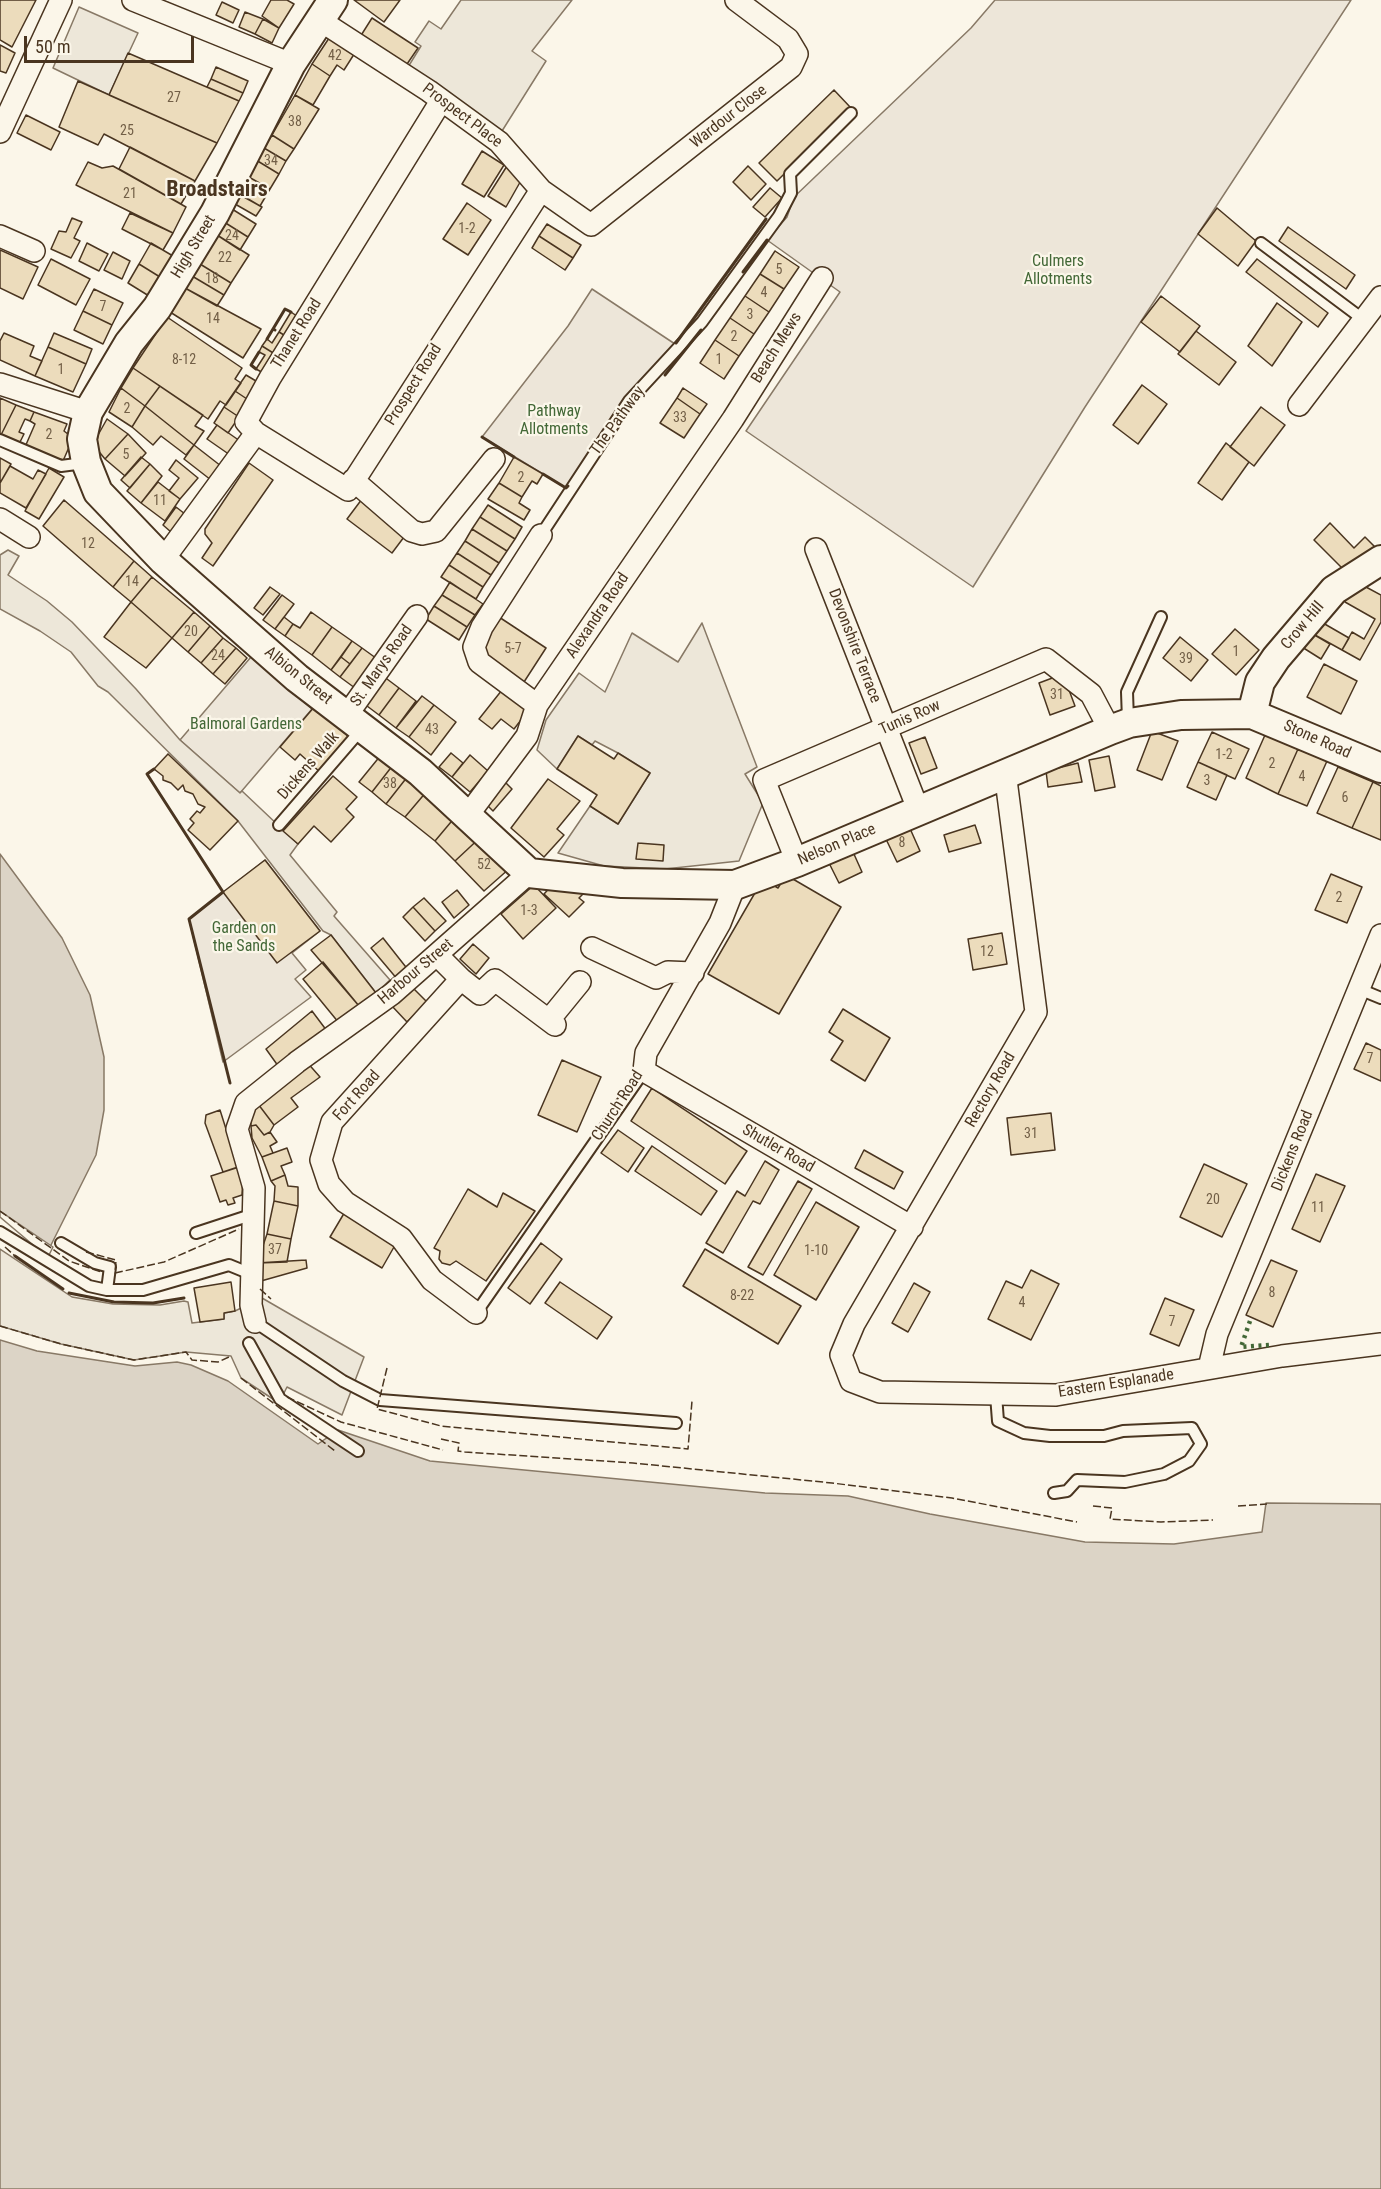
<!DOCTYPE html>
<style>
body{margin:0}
#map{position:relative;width:1381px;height:2189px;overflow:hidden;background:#fbf6e9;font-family:"Roboto Condensed",sans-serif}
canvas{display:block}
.scale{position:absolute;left:24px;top:36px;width:170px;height:27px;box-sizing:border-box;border:3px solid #4a3520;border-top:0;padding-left:8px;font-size:18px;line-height:21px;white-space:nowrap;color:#4a3520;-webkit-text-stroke:4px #fbf6e9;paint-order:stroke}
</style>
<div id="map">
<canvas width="1381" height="2189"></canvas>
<div class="scale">50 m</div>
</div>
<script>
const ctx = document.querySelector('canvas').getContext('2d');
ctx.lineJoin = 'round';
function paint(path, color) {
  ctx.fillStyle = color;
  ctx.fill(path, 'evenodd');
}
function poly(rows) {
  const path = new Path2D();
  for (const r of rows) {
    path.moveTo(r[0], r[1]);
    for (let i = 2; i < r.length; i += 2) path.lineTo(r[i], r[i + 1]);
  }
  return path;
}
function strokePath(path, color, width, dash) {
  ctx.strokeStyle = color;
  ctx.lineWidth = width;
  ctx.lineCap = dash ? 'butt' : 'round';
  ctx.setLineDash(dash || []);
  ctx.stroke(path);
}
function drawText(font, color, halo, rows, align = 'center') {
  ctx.font = font + ' "Roboto Condensed",sans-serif';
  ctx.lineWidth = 4.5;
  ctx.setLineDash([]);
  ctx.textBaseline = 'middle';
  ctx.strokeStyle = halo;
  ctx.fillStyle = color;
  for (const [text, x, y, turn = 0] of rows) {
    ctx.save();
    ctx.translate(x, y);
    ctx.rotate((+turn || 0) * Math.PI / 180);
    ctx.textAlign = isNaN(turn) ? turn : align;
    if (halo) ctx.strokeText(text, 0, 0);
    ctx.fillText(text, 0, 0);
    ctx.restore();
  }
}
const green = poly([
 [995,0,1351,0,1085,407,973,587,746,431,840,292,767,240,787,217,794,197,971,28,995,0],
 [592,289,675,344,566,488,482,437,568,326,592,289],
 [251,657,312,709,240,793,180,740,251,657],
 [265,860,320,931,292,953,306,970,295,979,311,997,223,1062,189,919,265,860]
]);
paint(green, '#ede6d9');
strokePath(green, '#887966', 1.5);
const parking = poly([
 [461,0,572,0,532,51,546,61,502,131,408,67,421,46,415,42,429,21,441,29,461,0],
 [79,7,138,33,109,95,53,68,79,7],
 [8,550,19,556,8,575,47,601,72,622,136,689,180,740,240,793,242,791,298,844,290,855,337,912,334,916,390,980,376,993,331,935,323,931,238,821,108,692,98,686,71,652,40,631,0,609,0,555,8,550],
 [702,623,757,767,745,774,763,803,739,861,665,869,604,866,558,853,590,806,618,824,650,773,618,753,595,741,592,745,578,736,557,769,537,750,546,720,579,673,605,692,632,633,678,662,702,623],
 [0,1249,72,1297,113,1304,160,1305,184,1301,188,1302,192,1323,224,1319,224,1313,235,1311,262,1298,364,1357,342,1415,287,1387,279,1403,241,1378,231,1356,186,1352,134,1360,61,1344,0,1326,0,1249]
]);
paint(parking, '#ede7d9');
strokePath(parking, '#887966', 1.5);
const water = poly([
 [0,854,62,938,90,995,104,1057,104,1110,96,1155,47,1253,0,1213,0,854],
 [0,1340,37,1351,135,1366,177,1362,191,1365,228,1381,318,1444,338,1430,430,1461,765,1493,848,1496,930,1514,1085,1542,1174,1544,1262,1532,1266,1503,1381,1504,1381,2189,0,2189,0,1340]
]);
paint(water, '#dcd4c6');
strokePath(water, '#887966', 1.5);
const pier = poly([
 [0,1211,53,1247,49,1255,45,1255,0,1217,0,1211]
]);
paint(pier, '#fbf6e9');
strokePath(pier, '#887966', 1.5);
const building = poly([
 [0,0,36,0,12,47,0,40,0,0],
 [271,0,287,0,294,4,279,28,262,16,271,0],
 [354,0,400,0,384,22,354,0],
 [222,2,239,10,233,23,216,15,222,2],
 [245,12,263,19,255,34,239,27,245,12],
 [372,18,418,48,405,67,360,37,372,18],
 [263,19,279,28,272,43,255,34,263,19],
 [333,32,358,48,344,70,337,65,330,76,312,64,333,32],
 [0,45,15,53,6,73,0,71,0,45],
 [128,53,239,101,217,143,109,95,128,53],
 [312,64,330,76,313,105,295,95,312,64],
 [216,67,248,81,243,93,211,79,216,67],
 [211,79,243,93,239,101,207,87,211,79],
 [78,81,217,143,195,181,104,134,98,145,59,127,78,81],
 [834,90,851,108,777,181,759,163,834,90],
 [295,95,319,109,294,149,272,135,295,95],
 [26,115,60,132,51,150,17,133,26,115],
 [272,135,294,149,286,161,264,148,272,135],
 [130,147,195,181,181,204,119,169,130,147],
 [264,148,286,161,279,174,256,160,264,148],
 [482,151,504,165,484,197,462,184,482,151],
 [256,160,279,174,270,189,247,176,256,160],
 [88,162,102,168,113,166,186,207,173,233,76,185,88,162],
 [507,166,523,177,506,207,488,196,507,166],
 [748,166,766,184,751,200,733,182,748,166],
 [247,176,270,189,260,206,238,193,247,176],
 [770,188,782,198,765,217,753,207,770,188],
 [233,191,262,207,256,216,228,200,233,191],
 [467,203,491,220,468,255,443,239,467,203],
 [1217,208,1256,241,1238,266,1198,234,1217,208],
 [232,209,256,224,248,237,224,222,232,209],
 [130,213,173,233,163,250,122,229,130,213],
 [72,218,82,222,74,238,80,241,71,258,51,249,59,231,66,232,72,218],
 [224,222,248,237,240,250,217,235,224,222],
 [547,224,581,245,573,258,539,236,547,224],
 [1288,227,1355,275,1346,289,1279,241,1288,227],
 [217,235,249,255,231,283,200,264,217,235],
 [539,236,573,258,565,270,532,248,539,236],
 [87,243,108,254,99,271,79,261,87,243],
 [151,243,173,256,160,277,139,264,151,243],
 [0,250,38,267,23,299,0,288,0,250],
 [775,251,799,267,784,289,760,274,775,251],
 [113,252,130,261,122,279,104,270,113,252],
 [51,259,90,279,76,305,38,285,51,259],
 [1257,259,1328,313,1318,327,1246,272,1257,259],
 [139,264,160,277,149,296,128,283,139,264],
 [200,264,231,283,224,295,192,276,200,264],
 [760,274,784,289,769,312,745,296,760,274],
 [192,276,224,295,217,306,185,288,192,276],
 [185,288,261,329,243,358,170,312,185,288],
 [94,289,123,303,112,325,83,311,94,289],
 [745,296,769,312,754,334,730,318,745,296],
 [1161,296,1200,326,1180,352,1141,322,1161,296],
 [1277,303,1302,322,1272,366,1248,346,1277,303],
 [83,311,112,325,103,344,74,330,83,311],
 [291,312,301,319,289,338,279,332,291,312],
 [167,317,242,368,235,379,241,383,226,405,220,401,208,419,133,368,167,317],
 [730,318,754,334,739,356,715,340,730,318],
 [1196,331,1236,362,1219,385,1178,354,1196,331],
 [279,332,289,338,278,356,262,346,267,339,272,343,279,332],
 [4,333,34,346,30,356,42,361,35,376,0,360,0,341,4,333],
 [54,333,92,349,86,364,48,347,54,333],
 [715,340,739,356,724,379,700,363,715,340],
 [262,346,278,356,267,375,256,369,265,355,259,352,262,346],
 [48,347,86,364,73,392,35,376,48,347],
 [133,368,160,386,145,406,121,388,133,368],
 [246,375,261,384,250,401,235,391,246,375],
 [1142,385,1167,404,1138,444,1113,425,1142,385],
 [160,386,203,415,195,426,204,431,194,445,145,406,160,386],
 [121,388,145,406,132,427,109,412,121,388],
 [683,388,707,404,700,414,677,398,683,388],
 [235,391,250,401,239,417,224,407,235,391],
 [0,398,16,405,1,435,0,435,0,398],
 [677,398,700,414,684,438,660,423,677,398],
 [16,405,34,412,30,421,25,419,19,432,24,434,19,444,1,435,16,405],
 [145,406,194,445,186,455,161,436,153,445,132,427,145,406],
 [224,407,239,417,228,433,214,423,224,407],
 [1261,407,1285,425,1254,466,1230,447,1261,407],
 [34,412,67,424,64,431,73,438,63,461,25,447,35,424,30,421,34,412],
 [107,419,128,434,105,459,96,448,98,435,107,419],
 [217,425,240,441,230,455,207,439,217,425],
 [128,434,146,453,125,476,105,459,128,434],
 [1226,443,1249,462,1222,500,1198,483,1226,443],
 [194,445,221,466,211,480,184,459,194,445],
 [141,457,150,464,130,488,121,480,141,457],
 [514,457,543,474,537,484,532,481,522,497,499,483,514,457],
 [0,458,11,464,0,483,0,458],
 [176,460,198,478,180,499,169,491,179,478,169,470,176,460],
 [249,463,273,480,213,566,202,558,212,543,205,534,205,529,249,463],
 [150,464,162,476,141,503,127,491,150,464],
 [10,466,33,479,38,470,46,474,26,508,0,493,0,483,10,466],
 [49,468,64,477,39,519,25,511,49,468],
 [158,482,180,499,165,521,141,503,158,482],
 [499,483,522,497,519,503,530,510,524,520,488,499,499,483],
 [362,499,407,533,392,553,347,519,362,499],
 [64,500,134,561,113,587,43,526,64,500],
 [488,505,522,527,515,539,480,517,488,505],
 [176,507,185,514,171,532,163,525,176,507],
 [480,517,515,539,507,551,472,529,480,517],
 [1330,523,1354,548,1365,537,1375,547,1348,574,1314,540,1330,523],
 [472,529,507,551,499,563,465,541,472,529],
 [465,541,499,563,491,575,457,553,465,541],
 [457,553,491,575,483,587,449,565,457,553],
 [134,561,152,577,131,602,113,587,134,561],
 [449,565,483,587,476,599,441,577,449,565],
 [152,577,194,612,172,638,131,602,152,577],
 [450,582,483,604,475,615,442,595,450,582],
 [270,587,280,594,263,615,254,608,270,587],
 [1366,587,1381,595,1381,622,1360,660,1342,650,1352,632,1364,639,1375,619,1345,602,1346,596,1366,587],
 [282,595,294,604,275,629,263,620,282,595],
 [442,595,475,615,467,627,434,606,442,595],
 [131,602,172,638,146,668,104,637,131,602],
 [434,606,467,627,459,640,426,619,434,606],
 [194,612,210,626,188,652,172,638,194,612],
 [311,612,332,627,312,655,285,636,293,624,300,628,311,612],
 [284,617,293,624,285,636,275,629,284,617],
 [499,617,546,648,524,682,485,656,484,640,499,617],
 [1316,619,1349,638,1342,650,1306,630,1316,619],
 [210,626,223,638,201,663,188,652,210,626],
 [332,627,352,641,331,670,312,655,332,627],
 [1235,629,1259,650,1236,675,1212,654,1235,629],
 [1306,630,1330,644,1321,659,1294,642,1306,630],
 [1180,637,1208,660,1191,681,1163,658,1180,637],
 [223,638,236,648,213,674,201,663,223,638],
 [352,641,362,648,350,664,341,657,352,641],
 [236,648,247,658,225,684,213,674,236,648],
 [362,648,380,661,359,691,340,677,362,648],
 [341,657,350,664,340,677,331,670,341,657],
 [1324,664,1357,681,1341,714,1307,697,1324,664],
 [1063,674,1075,706,1050,715,1039,683,1063,674],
 [383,676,399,688,379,715,363,703,383,676],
 [399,688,416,701,396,728,379,715,399,688],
 [502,690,528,711,514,729,501,719,492,729,479,719,502,690],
 [422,696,434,705,409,737,396,728,422,696],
 [434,705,456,722,431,755,409,737,434,705],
 [315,706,348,736,348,740,321,773,300,754,295,760,280,747,315,706],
 [1152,731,1178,741,1162,780,1137,770,1152,731],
 [1212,732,1249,749,1235,779,1198,762,1212,732],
 [1265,735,1298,749,1278,794,1246,778,1265,735],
 [578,736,614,759,618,753,650,773,618,824,590,806,597,795,557,769,578,736],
 [925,737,937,768,921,774,909,743,925,737],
 [1298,749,1327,761,1307,806,1278,794,1298,749],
 [451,753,463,763,452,777,439,767,451,753],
 [168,754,238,821,210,850,188,830,194,823,190,819,197,811,200,813,205,807,198,804,193,794,185,791,183,785,178,790,171,783,163,780,163,776,154,769,168,754],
 [381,755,393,765,372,792,359,782,381,755],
 [470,755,488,771,470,792,452,777,470,755],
 [1109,756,1115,787,1095,791,1089,760,1109,756],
 [1198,762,1227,775,1216,800,1187,787,1198,762],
 [1078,763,1082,782,1048,787,1046,771,1078,763],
 [393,765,408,776,386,804,372,792,393,765],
 [1338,767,1373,782,1352,828,1317,813,1338,767],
 [333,776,357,797,346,809,354,817,331,842,314,826,298,844,283,831,333,776],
 [408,776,427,791,405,817,386,804,408,776],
 [548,779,580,801,557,829,564,835,544,857,511,828,548,779],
 [504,781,512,789,493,811,485,803,504,781],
 [1373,782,1381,786,1381,840,1352,828,1373,782],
 [427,791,456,816,435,841,405,817,427,791],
 [456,816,485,833,455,861,435,841,456,816],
 [908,824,920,851,897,862,884,835,908,824],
 [975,825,981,843,949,852,944,835,975,825],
 [485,833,510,868,484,891,455,861,485,833],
 [638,843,664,845,663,861,636,859,638,843],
 [849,843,862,872,839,883,825,855,849,843],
 [265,860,320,931,277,963,223,892,265,860],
 [1331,874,1362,887,1347,923,1315,910,1331,874],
 [786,875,841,907,779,1014,708,974,763,879,778,888,786,875],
 [557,880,570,882,583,894,579,898,584,902,569,917,544,894,557,880],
 [534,885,556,908,523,939,501,914,534,885],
 [457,890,469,905,454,918,442,902,457,890],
 [424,898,446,921,435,931,413,907,424,898],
 [413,907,435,931,425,941,403,917,413,907],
 [1002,933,1007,964,973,970,968,939,1002,933],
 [331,935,376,993,359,1006,311,950,331,935],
 [383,938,409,971,398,980,371,948,383,938],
 [473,944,489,958,476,974,460,959,473,944],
 [323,962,359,1006,339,1023,303,979,323,962],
 [410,985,427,1002,407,1022,391,1005,410,985],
 [843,1009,890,1038,865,1081,831,1060,843,1041,829,1032,843,1009],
 [312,1011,330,1035,281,1070,266,1049,312,1011],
 [1366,1043,1381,1050,1381,1081,1354,1069,1366,1043],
 [305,1060,320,1077,291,1098,298,1107,274,1125,255,1100,305,1060],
 [562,1060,601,1077,577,1132,538,1115,562,1060],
 [652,1088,747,1151,725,1184,631,1121,652,1088],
 [255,1100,274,1125,270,1132,264,1135,256,1125,251,1126,250,1114,255,1100],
 [220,1110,238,1167,223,1172,205,1123,206,1115,220,1110],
 [1051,1113,1055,1150,1011,1155,1007,1118,1051,1113],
 [256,1125,264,1135,270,1132,277,1142,270,1146,273,1153,262,1157,252,1138,251,1126,256,1125],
 [618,1130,644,1148,628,1172,601,1153,618,1130],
 [652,1146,717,1191,701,1215,635,1171,652,1146],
 [287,1148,292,1162,281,1166,285,1175,271,1181,262,1157,287,1148],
 [864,1150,903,1172,894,1189,855,1168,864,1150],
 [765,1161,779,1170,760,1204,753,1201,723,1253,706,1243,737,1191,745,1196,765,1161],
 [1204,1164,1247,1184,1222,1237,1180,1217,1204,1164],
 [239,1167,243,1178,242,1195,233,1198,235,1203,228,1205,226,1200,220,1202,211,1176,239,1167],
 [1316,1174,1345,1186,1320,1242,1292,1229,1316,1174],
 [285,1175,288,1186,298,1187,298,1206,274,1201,275,1186,271,1181,285,1175],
 [798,1181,812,1189,763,1275,748,1267,798,1181],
 [468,1189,497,1207,503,1193,535,1211,486,1281,456,1261,450,1265,442,1263,439,1259,440,1251,434,1248,468,1189],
 [274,1201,298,1206,291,1239,267,1234,274,1201],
 [816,1202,859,1227,816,1300,774,1275,816,1202],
 [346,1210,398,1240,382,1268,330,1237,346,1210],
 [267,1234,291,1239,287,1262,257,1263,267,1234],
 [541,1243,562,1259,530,1304,508,1288,541,1243],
 [705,1249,801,1306,778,1344,683,1286,705,1249],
 [306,1260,307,1268,261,1281,257,1263,306,1260],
 [1271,1260,1297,1271,1273,1327,1246,1315,1271,1260],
 [1031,1270,1059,1284,1031,1340,988,1319,1006,1281,1022,1288,1031,1270],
 [231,1282,235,1311,224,1313,224,1319,200,1322,194,1288,231,1282],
 [560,1282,612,1317,597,1339,545,1303,560,1282],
 [914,1283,930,1292,908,1332,892,1323,914,1283],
 [1165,1298,1194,1310,1179,1346,1150,1334,1165,1298]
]);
paint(building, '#ecdcbc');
strokePath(building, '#4a3520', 1.5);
const lane = poly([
 [1261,243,1364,320],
 [0,440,61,466,84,463],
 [541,535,629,401,702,322,779,216,791,193,790,174,851,113],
 [1128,720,1127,692,1161,617],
 [279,825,361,730],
 [1359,989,1381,998],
 [0,1232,89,1286,107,1290,143,1290,229,1265,251,1274],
 [196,1233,254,1214],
 [61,1243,95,1263,110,1267,107,1290],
 [476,1313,644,1071],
 [255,1322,343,1381,380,1400,676,1423],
 [249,1343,280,1399,358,1451],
 [996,1395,998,1421,1024,1433,1050,1436,1104,1436,1123,1431,1192,1428,1201,1444,1189,1461,1164,1474,1125,1482,1077,1480,1067,1491,1054,1493]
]);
const street = poly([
 [133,0,291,64],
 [321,21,429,91,499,142,541,190,591,225,791,67,797,54,788,39,736,0],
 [0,132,61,0],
 [0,236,34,251],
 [0,384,88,412],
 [1299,405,1381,297],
 [256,433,348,490,541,190],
 [353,480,412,531,422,534,436,531,494,459],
 [0,519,29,537],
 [816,549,918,809],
 [163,560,256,433,246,422,270,378,441,101],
 [537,705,479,662,474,647,482,627,541,535],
 [347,715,417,616],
 [1005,772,1036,1012,854,1324,841,1355,851,1381,880,1392,1056,1395,1282,1356,1381,1344],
 [468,815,527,736,537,705,733,419,822,278],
 [797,862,764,780,1046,659,1091,694,1110,730],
 [735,885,720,923,646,1053,644,1071,912,1227],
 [592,948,656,978,668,972,693,973],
 [437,955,461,979,332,1122,321,1160,329,1184,345,1202,401,1238,432,1280,476,1313],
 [461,979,480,994,495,980,555,1025],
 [549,1020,580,982],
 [297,1062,392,994,529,873],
 [255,1322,251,1305,254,1188,237,1129,246,1103,296,1063],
 [1209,1368,1217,1334,1381,935]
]);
const secondary = poly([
 [333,0,291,64,215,213,157,308,129,343,88,412,82,439,86,462,98,492,163,560,297,678,420,772,529,873,622,883,735,885,797,862,1110,730,1129,723,1181,715,1252,714,1381,768],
 [1252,714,1260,682,1276,658,1334,590,1381,560]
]);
strokePath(lane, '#4a3520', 14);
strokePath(street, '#4a3520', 24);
strokePath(secondary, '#4a3520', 32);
strokePath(lane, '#fbf6e9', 10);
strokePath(street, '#fbf6e9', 21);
strokePath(secondary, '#fbf6e9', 28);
strokePath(poly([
 [1250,1321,1241,1347,1269,1345]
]), '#436837', 4.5, [3, 4.5]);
strokePath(poly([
 [0,1211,69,1261,101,1272],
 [5,1247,15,1256],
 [86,1252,116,1260,115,1273,164,1262,239,1229],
 [260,1289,271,1299],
 [0,1326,61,1344,134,1360,186,1352,192,1360,218,1362,231,1356],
 [387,1368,377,1409,441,1426,688,1449,692,1401],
 [241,1378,335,1451],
 [287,1397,341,1422,443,1450],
 [441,1439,459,1443,458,1451,465,1452,633,1463,832,1483,952,1498,1077,1522],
 [1093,1506,1112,1508,1110,1519,1161,1522,1213,1520],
 [1238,1506,1267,1504]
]), '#4a3520', 1.5, [8, 3]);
strokePath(poly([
 [743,272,767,240],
 [273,329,285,309,291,312],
 [267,339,273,329,275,330],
 [676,343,766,219],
 [256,369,251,365,259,352],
 [665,375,701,330],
 [482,437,514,457],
 [543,474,566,488,568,486],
 [154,769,147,774,223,892,189,919,230,1083],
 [15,1256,63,1289],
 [69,1293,114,1302,153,1303,184,1298]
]), '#4a3520', 3);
drawText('14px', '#725f47', null, [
 ["42",335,56],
 ["27",174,98],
 ["38",295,122],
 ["25",127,131],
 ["34",271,161],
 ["21",130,194],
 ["1-2",467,229],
 ["24",232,236],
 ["22",225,258],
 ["5",779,270],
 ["18",212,279],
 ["4",764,293],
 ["7",103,307],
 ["3",750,315],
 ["14",213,319],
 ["2",734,337],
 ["8-12",184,360],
 ["1",719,360],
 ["1",61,370],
 ["2",127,409],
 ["33",680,418],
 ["2",49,435],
 ["5",126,455],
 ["2",521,478],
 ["11",160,501],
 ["12",88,544],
 ["14",132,582],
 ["20",191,632],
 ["5-7",513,649],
 ["1",1236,652],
 ["24",218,656],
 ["39",1186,659],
 ["31",1057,695],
 ["43",432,730],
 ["1-2",1224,755],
 ["2",1272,764],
 ["4",1302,777],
 ["3",1207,781],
 ["38",390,784],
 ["6",1345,798],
 ["8",902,843],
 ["52",484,865],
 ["2",1339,898],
 ["1-3",529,911],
 ["12",987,952],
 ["7",1370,1059],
 ["31",1031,1134],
 ["20",1213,1200],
 ["11",1318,1208],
 ["37",275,1250],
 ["1-10",816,1251],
 ["8",1272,1293],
 ["8-22",742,1296],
 ["4",1022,1303],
 ["7",1172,1322]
]);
drawText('16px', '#4a3520', '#fbf6e9', [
 ["Prospect Place",462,116,37],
 ["Wardour Close",729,117,-38],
 ["High Street",194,247,-59],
 ["Thanet Road",297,334,-58],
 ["Beach Mews",777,348,-58],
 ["Prospect Road",414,385,-58],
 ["The Pathway",618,421,-54],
 ["Alexandra Road",598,616,-56],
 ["Crow Hill",1303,626,-50],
 ["Devonshire Terrace",854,646,69],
 ["St. Marys Road",382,666,-55],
 ["Albion Street",298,676,39],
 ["Tunis Row",910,718,-24],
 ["Stone Road",1317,740,24],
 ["Dickens Walk",309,766,-49],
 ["Nelson Place",837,845,-23],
 ["Harbour Street",416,972,-40],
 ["Rectory Road",991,1090,-60],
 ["Fort Road",357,1096,-48],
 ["Church Road",618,1106,-57],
 ["Shutler Road",778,1149,30],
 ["Dickens Road",1293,1151,-68],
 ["Eastern Esplanade",1116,1384,-9]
]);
drawText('16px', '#436837', '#fbf6e9', [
 ["Culmers",1058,262],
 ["Allotments",1058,280],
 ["Pathway",554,412],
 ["Allotments",554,430],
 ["Balmoral Gardens",246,725],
 ["Garden on",244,929],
 ["the Sands",244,947]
]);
drawText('bold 22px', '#4a3520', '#fbf6e9', [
 ["Broadstairs",217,190]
]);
</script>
